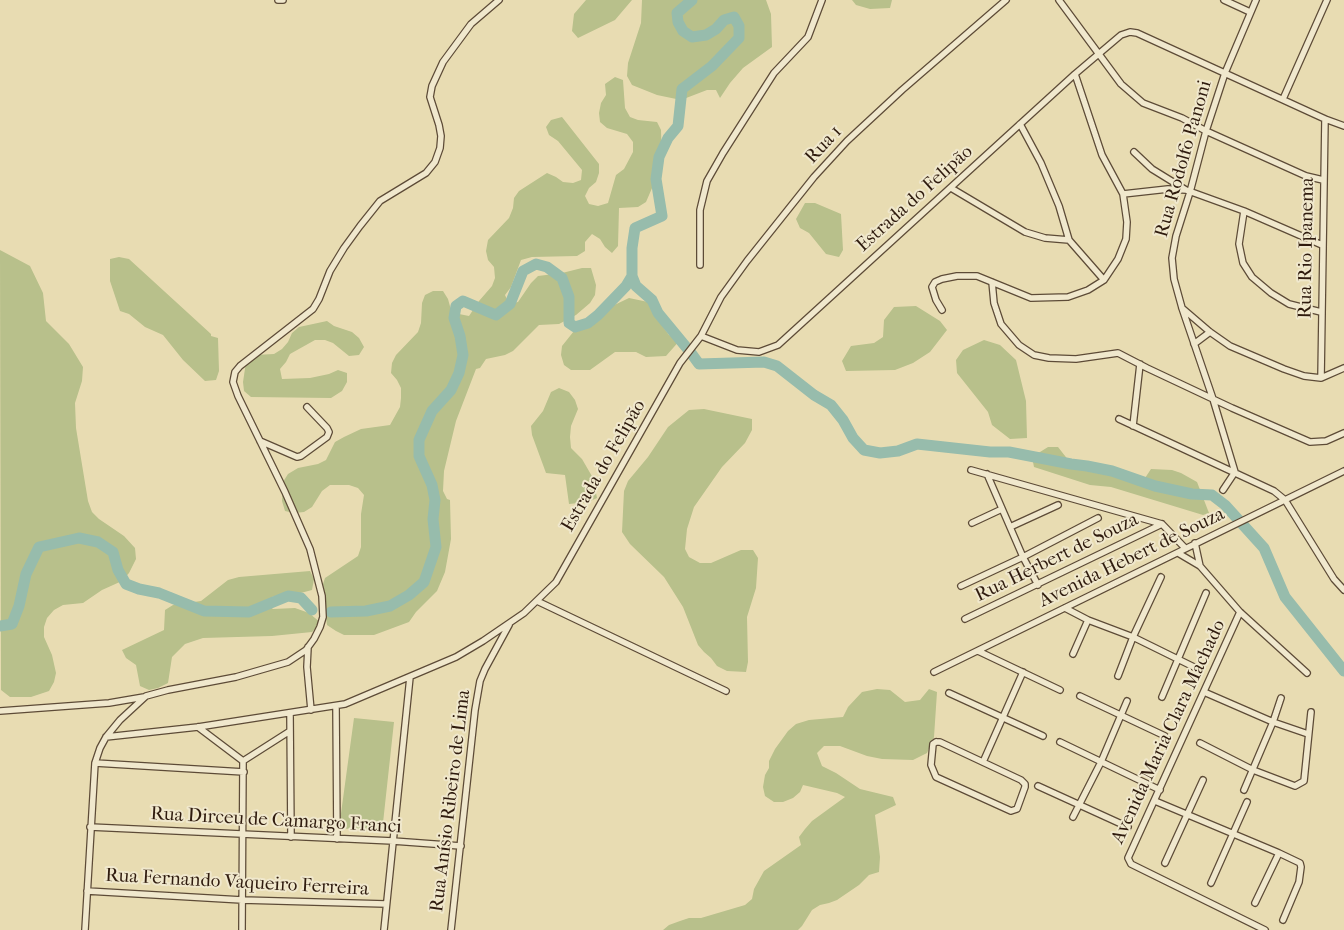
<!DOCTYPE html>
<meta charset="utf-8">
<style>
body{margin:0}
canvas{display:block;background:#e8dcb2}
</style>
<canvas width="1344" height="930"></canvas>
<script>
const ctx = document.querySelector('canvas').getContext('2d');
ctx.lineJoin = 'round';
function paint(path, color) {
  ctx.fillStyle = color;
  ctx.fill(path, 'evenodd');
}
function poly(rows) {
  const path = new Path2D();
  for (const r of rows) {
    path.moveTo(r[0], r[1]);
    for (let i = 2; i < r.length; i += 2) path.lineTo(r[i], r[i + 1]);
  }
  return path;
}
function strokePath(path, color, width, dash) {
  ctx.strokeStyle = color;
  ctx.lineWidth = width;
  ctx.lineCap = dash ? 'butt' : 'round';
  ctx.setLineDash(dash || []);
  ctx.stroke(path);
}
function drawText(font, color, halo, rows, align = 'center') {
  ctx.font = font + ' "IM FELL French Canon",serif';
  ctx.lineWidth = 4;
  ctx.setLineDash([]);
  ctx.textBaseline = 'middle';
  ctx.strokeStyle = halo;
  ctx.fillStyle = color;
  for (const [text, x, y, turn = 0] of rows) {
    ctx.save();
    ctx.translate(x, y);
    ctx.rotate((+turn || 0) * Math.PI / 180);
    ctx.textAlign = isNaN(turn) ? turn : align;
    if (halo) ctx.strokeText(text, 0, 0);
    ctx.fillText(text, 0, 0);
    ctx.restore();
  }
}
paint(poly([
 [586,0,632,0,615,20,578,38,572,31,574,14],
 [642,0,766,0,771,14,772,47,743,68,730,83,720,98,716,90,707,90,681,100,657,95,632,85,627,76,628,63,641,23],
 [852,0,892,0,890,8,870,9,856,5],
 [615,77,623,80,625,108,630,117,638,120,657,122,661,130,662,165,646,202,638,207,619,208,618,246,612,253,605,247,600,239,592,234,585,242,585,251,577,256,532,257,521,260,511,287,505,295,509,304,518,302,531,283,538,276,562,273,582,268,591,268,596,285,595,295,590,303,576,315,559,324,539,325,513,351,505,355,486,359,480,368,476,369,456,421,444,471,443,491,447,499,450,500,451,539,445,572,437,591,416,612,409,622,374,635,344,635,336,631,327,625,322,587,325,578,358,556,361,547,361,514,364,495,358,488,349,485,330,485,322,491,312,507,304,512,294,513,285,511,282,501,283,482,288,474,298,468,318,464,326,460,335,442,344,437,361,429,390,425,400,407,401,398,401,388,397,380,391,373,392,363,396,355,418,332,421,323,422,303,425,295,433,291,443,291,448,299,451,310,459,314,469,316,479,301,492,286,495,278,494,267,488,260,486,251,488,240,509,218,513,208,514,198,519,191,547,173,556,177,563,182,573,183,581,180,582,170,558,141,549,135,546,127,551,120,562,117,599,164,599,173,596,182,589,188,585,196,589,204,598,206,608,203,616,175,624,169,633,152,633,142,627,134,607,128,600,122,599,113,601,103,606,95,605,84],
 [805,203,815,203,841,214,843,250,839,257,826,254,809,233,800,228,796,219],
 [0,250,30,266,43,293,46,321,69,344,83,367,82,381,75,403,76,428,88,501,92,512,99,519,124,536,135,548,136,559,129,573,122,581,102,590,83,603,63,605,54,610,47,618,44,627,44,637,52,655,56,673,54,682,49,691,31,697,10,697,1,690],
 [119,257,129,259,211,334,211,336,218,338,219,371,216,380,205,381,183,360,163,335,145,327,129,314,120,311,110,281,110,259],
 [629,298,648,302,656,308,663,327,669,335,681,339,666,356,646,357,636,352,615,352,590,370,571,370,564,365,561,355,562,346,574,331,598,316,606,309],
 [916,306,940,321,947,330,930,352,913,363,895,370,846,371,842,361,851,346,874,343,883,337,884,320,894,307],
 [327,321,334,326,352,332,359,338,364,347,359,355,349,356,333,343,325,340,315,340,290,354,286,362,280,369,282,379,310,378,329,374,338,370,347,373,347,382,342,391,331,398,251,397,244,391,243,382,246,362,255,355,274,354,282,349,288,342,292,333,299,327],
 [984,340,1000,345,1016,360,1026,401,1027,438,1010,439,992,425,988,412,957,373,956,360,963,350],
 [559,388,569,392,575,400,578,409,571,426,570,437,571,448,582,459,593,478,597,498,588,502,569,504,565,475,546,473,532,435,531,426,543,411,551,392],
 [704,409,752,419,752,430,745,443,722,467,694,507,687,529,685,549,689,557,700,563,711,563,741,550,753,550,758,558,756,588,747,617,748,662,746,672,727,671,717,666,711,658,704,652,698,645,683,607,664,577,630,544,622,532,624,491,628,481,648,457,668,427,689,410],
 [1048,447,1058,447,1069,461,1097,467,1114,477,1145,478,1151,469,1172,470,1181,473,1197,482,1209,513,1203,515,1111,487,1090,485,1034,467,1032,457],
 [310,571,314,579,312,590,293,595,274,596,264,602,273,609,295,608,309,613,321,623,312,632,272,636,203,638,185,644,172,657,168,683,158,688,149,690,140,686,136,665,126,658,122,650,164,630,165,610,173,605,201,601,228,580,239,577],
 [877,689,890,690,905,702,920,700,929,689,937,692,934,737,927,753,913,760,882,759,867,756,840,746,824,746,817,753,822,766,836,773,860,789,893,797,896,805,875,815,880,857,879,872,869,875,859,885,837,900,829,903,820,905,812,910,802,926,798,930,663,930,669,925,680,921,689,918,701,918,745,905,752,899,754,889,764,871,801,845,799,837,805,829,812,821,845,797,837,793,803,785,800,792,793,798,783,802,774,802,765,796,763,787,765,775,769,768,769,761,775,749,788,731,796,724,809,720,843,717,848,707,862,692],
 [354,718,394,722,382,832,339,828]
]), '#b8c08b');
strokePath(poly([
 [632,276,636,286,652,300,658,313,691,353,699,364,764,362,777,366,814,395,831,405,843,420,853,438,864,450,880,453,898,451,917,444,990,452,1009,452,1071,464,1087,466,1112,471,1155,486,1192,494,1212,495,1225,505,1264,548,1285,597,1344,671],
 [331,612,366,611,390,606,409,595,424,582,436,547,433,519,435,500,432,485,419,456,419,440,432,411,451,390,459,373,463,355,460,336,454,318,456,306,463,301,496,315,510,304,523,271,536,264,547,267,562,278,569,297,569,323,575,327,588,323,598,315,626,286,632,276,632,248,635,228,662,216,656,179,659,157,668,138,678,126,682,89,712,66,739,38,739,26,734,17,724,20,716,29,706,35,692,37,683,31,678,22,677,13,692,0],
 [0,626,12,624,19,606,26,574,39,547,79,538,98,542,113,552,118,570,126,584,139,589,159,593,204,611,249,612,288,596,301,598,312,610]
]), '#97bcac', 11);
const minor = poly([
 [278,0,283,0],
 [1059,0,1121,84,1143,103,1182,118,1206,131,1306,176,1323,180],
 [1224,0,1250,12],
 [1283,99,1327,0],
 [1020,124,1041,163,1059,206,1069,240,1104,280],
 [1134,152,1152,169,1186,190],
 [951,188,1025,232,1045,238,1069,240],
 [1123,194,1168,189,1186,190,1244,211,1322,245],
 [1244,211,1239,244,1243,263,1252,277,1271,293,1289,304,1321,312],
 [700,265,700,210,707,181,723,153,774,73,808,37,822,0],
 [992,282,994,303,1001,324,1019,345,1034,355,1049,358,1076,359,1118,353,1147,368,1232,408,1310,442,1326,441,1344,433],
 [1182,308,1210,332,1230,346,1284,369,1304,376,1321,378,1344,368],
 [942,310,936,300,932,287,935,282,942,279,957,276,977,276,1031,298,1068,297,1088,290,1104,280,1118,259,1126,239,1127,222,1123,194,1102,155,1075,74],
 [701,336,737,350,759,352,778,345,1075,74,1121,35,1130,32,1137,33,1325,119,1344,126],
 [1194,344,1210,332],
 [1321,378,1325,119],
 [1119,419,1274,491,1285,500,1334,579,1344,590],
 [1133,426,1140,364],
 [260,441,297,457,301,456,327,437,329,432,327,428,307,407],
 [971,470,1162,524,1185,548],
 [987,474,1023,557,1038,585],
 [1223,490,1235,472,1213,399,1182,308,1174,279,1172,258,1176,236,1190,192,1206,131,1225,73,1256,0],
 [972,523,1002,509],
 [1010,527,1058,505],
 [1195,543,1200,566],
 [1178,553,1200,566,1240,612,1307,673],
 [961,586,1023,557,1098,518],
 [537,601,726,691],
 [1065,608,1088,620,1133,637,1198,669],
 [1240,612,1128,858,1131,864,1265,930],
 [965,619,1162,524],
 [308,647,307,667,311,710],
 [978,651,1060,690],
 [1073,654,1088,620],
 [934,672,1344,471],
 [1118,676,1133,637,1161,577],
 [1204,692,1273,722,1308,734],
 [949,693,1043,736],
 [1080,696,1165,736],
 [1162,697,1206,593],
 [336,706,337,839],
 [0,711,109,703,144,697],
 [290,713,291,837],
 [198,727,243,761],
 [106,737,198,727,345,704,456,657,483,641,524,613,556,582,680,363,701,336,721,297,747,261,814,177,847,141,902,90,1006,0],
 [936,742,940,742,1021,780,1025,784,1025,787,1017,809,1011,811,936,777,931,765,933,744,936,742],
 [1060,742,1160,790],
 [1200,743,1253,770,1295,786,1304,781,1311,712],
 [243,761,290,731],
 [983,762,1023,672],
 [95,763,244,772],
 [1038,786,1128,827],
 [1244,790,1273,722,1281,698],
 [1155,801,1279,853,1300,863,1301,867,1299,882,1283,920],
 [1073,817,1101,762,1127,701],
 [90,827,393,841,461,846],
 [1165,863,1203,780],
 [1211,883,1247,802],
 [87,891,242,900,386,904],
 [1255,903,1279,853],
 [85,930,95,763,100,748,106,737,120,720,146,696,168,690,236,677,288,662,306,650,314,639,320,627,323,617,322,596,310,549,285,492,238,396,233,382,235,372,240,366,313,309,319,299,330,271,344,248,360,226,380,201,426,173,435,162,440,148,441,136,439,125,430,97,432,86,443,62,471,24,499,0],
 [242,930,243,761],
 [384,930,410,677],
 [451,930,475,710,480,681,485,669,509,625]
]);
strokePath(minor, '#5d4b37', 8);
strokePath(minor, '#f0e8cd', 5.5);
drawText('19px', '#2f1b0e', '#f0e8cd', [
 ["Rua 1",824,145,-47],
 ["Rua Rodolfo Panoni",1184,159,-74],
 ["Estrada do Felipão",915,199,-42],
 ["Rua Rio Ipanema",1307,248,-89],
 ["Estrada do Felipão",604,466,-60],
 ["Rua Herbert de Souza",1057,558,-26],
 ["Avenida Hebert de Souza",1132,558,-26],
 ["Avenida Maria Clara Machado",1169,732,-65],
 ["Rua Anísio Ribeiro de Lima",451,801,-83],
 ["Rua Dirceu de Camargo Franci",276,821,3],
 ["Rua Fernando Vaqueiro Ferreira",237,883,3]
]);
</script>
